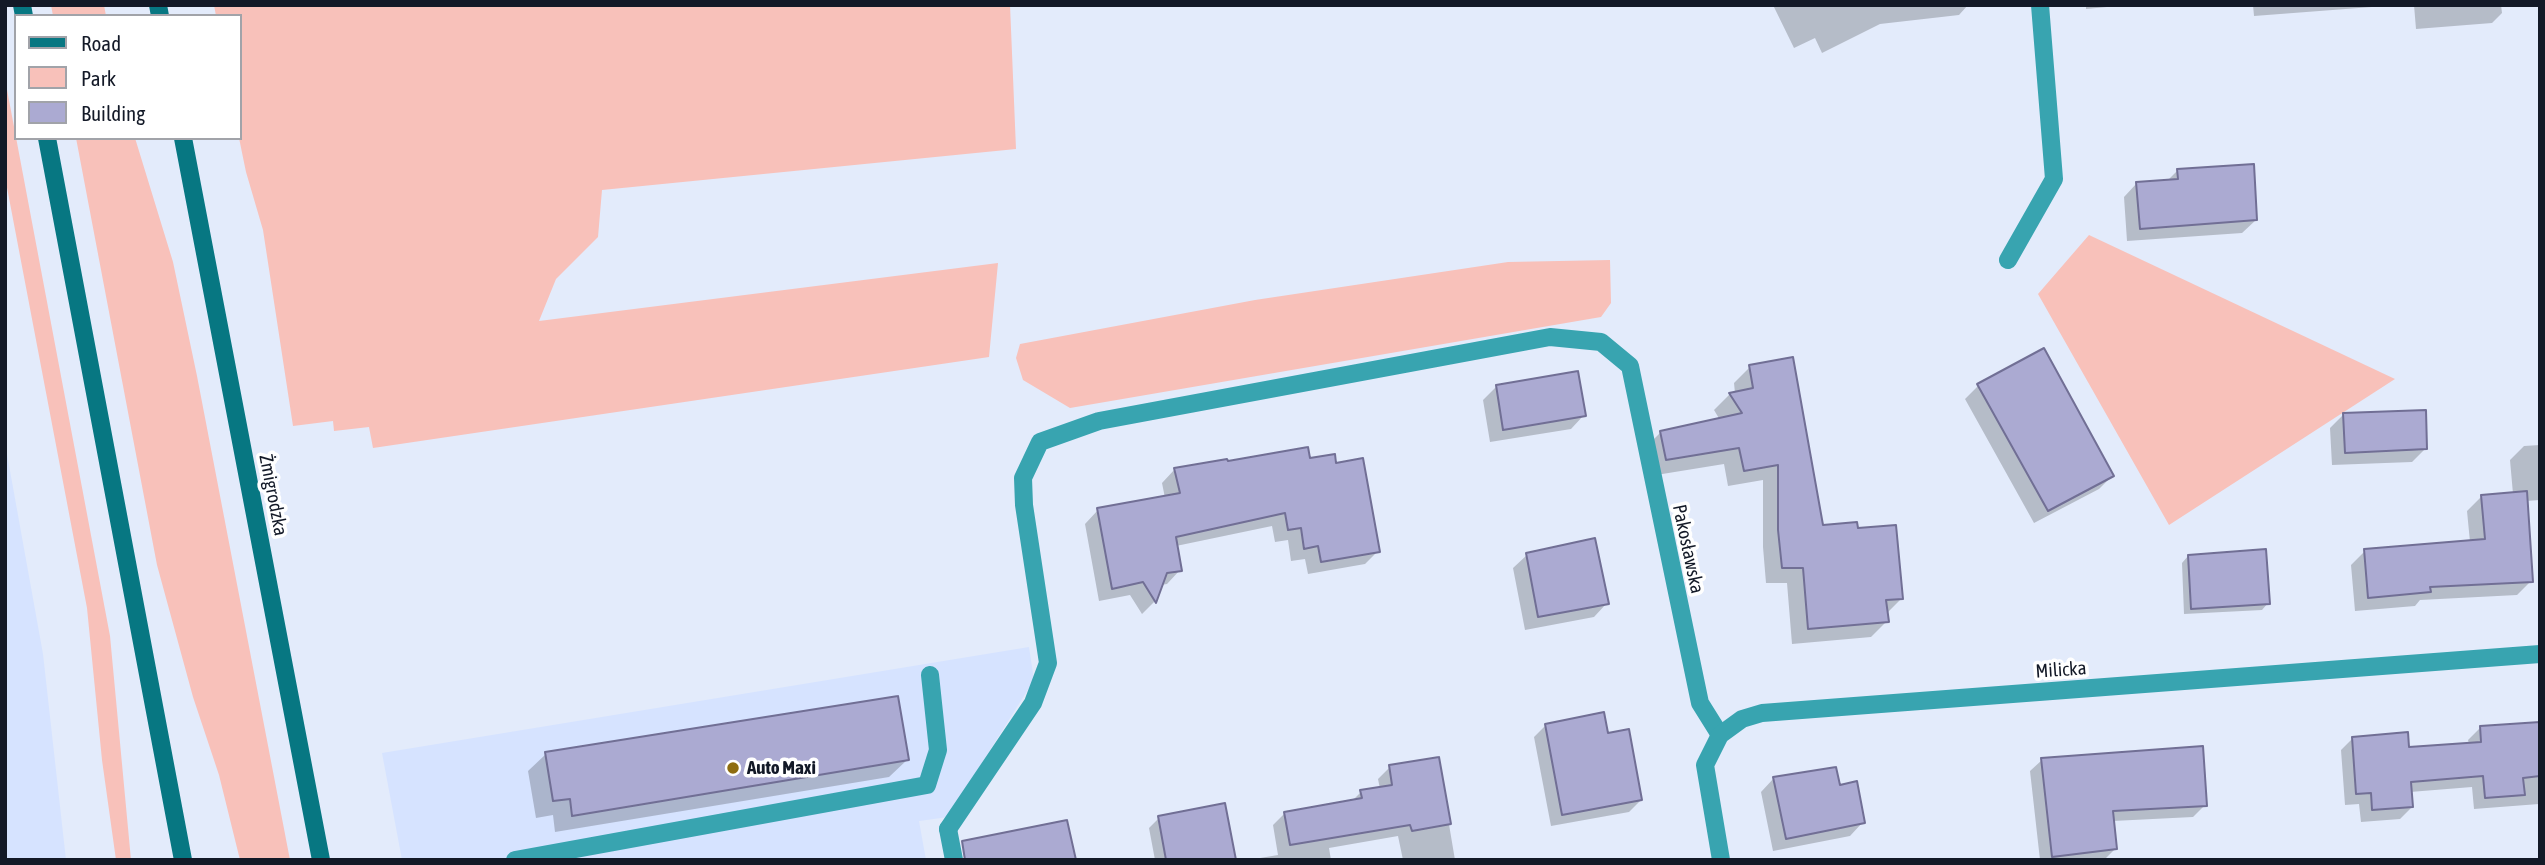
<!DOCTYPE html>
<meta charset="utf-8">
<style>
body{margin:0}
#map{position:relative;width:2545px;height:865px;overflow:hidden;background:#e3ebfb;font-family:"Asap Condensed",sans-serif}
canvas{display:block}
.frame{position:absolute;inset:0;border:7px solid #131927;pointer-events:none}
.legend{position:absolute;left:14px;top:14px;width:228px;height:126px;box-sizing:border-box;background:#fff;border:2px solid #a1a3a9;margin:0;padding:9px 12px;list-style:none;font-size:21px;color:#131927}
.legend li{display:flex;align-items:center;gap:14px;height:35px}
.legend b{width:35px;border:2px solid #a1a3a9}
</style>
<div id="map">
<canvas width="2545" height="865"></canvas>
<div class="frame"></div>
<ul class="legend">
<li><b style="height:9px;background:#077782"></b>Road</li>
<li><b style="height:19px;background:#f8c1ba"></b>Park</li>
<li><b style="height:19px;background:#abaad2"></b>Building</li>
</ul>
</div>
<script>
const ctx = document.querySelector('canvas').getContext('2d');
ctx.lineJoin = 'round';
function paint(path, color) {
  ctx.fillStyle = color;
  ctx.fill(path, 'evenodd');
}
function poly(rows) {
  const path = new Path2D();
  for (const r of rows) {
    path.moveTo(r[0], r[1]);
    for (let i = 2; i < r.length; i += 2) path.lineTo(r[i], r[i + 1]);
  }
  return path;
}
function strokePath(path, color, width, dash) {
  ctx.strokeStyle = color;
  ctx.lineWidth = width;
  ctx.lineCap = dash ? 'butt' : 'round';
  ctx.setLineDash(dash || []);
  ctx.stroke(path);
}
function drawText(font, color, halo, rows, align = 'center') {
  ctx.font = font + ' "Asap Condensed",sans-serif';
  ctx.lineWidth = 7;
  ctx.setLineDash([]);
  ctx.textBaseline = 'middle';
  ctx.strokeStyle = halo;
  ctx.fillStyle = color;
  for (const [text, x, y, turn = 0] of rows) {
    ctx.save();
    ctx.translate(x, y);
    ctx.rotate((+turn || 0) * Math.PI / 180);
    ctx.textAlign = isNaN(turn) ? turn : align;
    if (halo) ctx.strokeText(text, 0, 0);
    ctx.fillText(text, 0, 0);
    ctx.restore();
  }
}
paint(poly([
 [5,443,43,654,66,860,5,860],
 [1029,647,1034,680,948,817,919,821,926,860,402,860,382,753]
]), '#d6e3ff');
paint(poly([
 [51,5,104,5,106,16,53,16],
 [214,5,1010,5,1016,149,602,190,598,237,556,279,539,321,998,263,989,357,373,448,369,427,334,431,333,421,293,426,263,230,246,172,239,138,240,16,216,16],
 [5,79,110,636,131,860,116,860,102,760,87,608,5,177],
 [76,138,135,138,173,262,197,376,290,860,240,860,219,775,193,697,157,565],
 [2089,235,2395,379,2169,525,2038,294],
 [1610,260,1611,303,1601,317,1070,408,1023,380,1016,358,1020,344,1255,300,1508,262]
]), '#f8c1ba');
paint(poly([
 [1773,5,1968,5,1959,15,1880,24,1822,53,1815,38,1794,48],
 [2086,5,2128,5,2086,9],
 [2253,5,2398,5,2254,16],
 [2414,5,2501,5,2502,13,2492,23,2416,29],
 [2178,170,2256,220,2242,233,2127,241,2124,197,2137,183,2167,181],
 [1750,367,1821,527,1901,599,1886,614,1887,621,1871,637,1792,644,1787,583,1766,583,1763,547,1763,480,1728,486,1724,464,1650,476,1645,448,1661,432,1720,420,1714,410,1730,394,1735,393,1734,383],
 [1978,386,2112,476,2099,489,2034,523,1965,399],
 [1496,387,1584,415,1571,429,1490,442,1483,400],
 [2343,415,2426,448,2412,462,2332,465,2330,428],
 [2540,445,2540,500,2526,501,2531,581,2517,595,2420,600,2415,606,2355,611,2351,565,2365,551,2470,542,2467,511,2482,496,2513,494,2510,460,2524,446],
 [1308,460,1335,465,1378,551,1365,564,1308,574,1305,559,1291,561,1288,540,1275,542,1272,526,1176,546,1180,570,1167,584,1161,585,1154,602,1142,614,1130,595,1099,601,1085,524,1098,510,1165,498,1162,483,1175,469,1226,463],
 [1527,555,1607,603,1594,617,1525,630,1513,568],
 [2188,556,2268,603,2262,610,2184,614,2182,563],
 [2540,723,2539,804,2474,809,2472,787,2410,792,2412,807,2400,819,2361,822,2359,804,2345,805,2341,750,2353,738,2407,749,2469,744,2468,740,2480,728],
 [1546,725,1606,735,1641,800,1629,812,1551,826,1534,737],
 [546,754,907,760,889,777,555,832,553,815,536,818,528,771],
 [1438,759,1455,860,1403,860,1398,836,1329,848,1331,860,1248,860,1278,855,1273,825,1285,813,1352,801,1361,792,1380,789,1378,779,1390,767],
 [2042,760,2205,805,2193,817,2113,821,2116,848,2104,860,2040,860,2030,771],
 [1774,778,1839,787,1863,822,1850,836,1773,851,1761,792],
 [1159,818,1235,860,1155,860,1149,828]
]), '#0003');
const building = poly([
 [2254,164,2257,220,2140,229,2136,182,2178,179,2177,169,2254,164],
 [2044,348,2114,476,2048,511,1977,384,2044,348],
 [1793,357,1823,525,1857,522,1858,528,1896,525,1903,599,1886,600,1889,622,1808,629,1803,568,1782,568,1778,530,1778,465,1744,471,1739,448,1666,460,1660,431,1742,413,1729,393,1753,388,1749,365,1793,357],
 [1578,371,1586,416,1503,430,1496,385,1578,371],
 [2426,410,2427,449,2345,453,2343,413,2426,410],
 [1308,447,1310,458,1335,454,1336,463,1363,458,1380,552,1321,562,1318,546,1304,549,1301,528,1288,530,1285,513,1176,537,1182,571,1167,573,1156,603,1143,582,1112,589,1097,508,1180,493,1174,468,1227,459,1228,461,1308,447],
 [2527,491,2533,582,2430,587,2431,592,2368,598,2364,549,2485,539,2481,495,2527,491],
 [1595,538,1609,604,1538,617,1526,553,1595,538],
 [2266,549,2270,604,2191,609,2188,555,2266,549],
 [898,696,909,760,572,816,570,799,553,801,545,752,898,696],
 [1604,712,1608,733,1629,729,1642,800,1562,815,1545,724,1604,712],
 [2540,722,2540,776,2523,778,2525,795,2485,798,2483,776,2411,782,2413,807,2372,810,2371,793,2356,794,2352,737,2408,732,2409,747,2481,742,2480,726,2540,722],
 [2203,746,2207,806,2113,811,2117,849,2052,857,2041,758,2203,746],
 [1439,757,1451,824,1412,831,1410,825,1290,845,1284,812,1362,798,1360,790,1392,785,1389,765,1439,757],
 [1836,767,1840,785,1857,781,1865,823,1786,839,1773,777,1836,767],
 [1225,803,1236,860,1166,860,1158,816,1225,803],
 [1067,820,1076,860,965,860,962,841,1067,820]
]);
paint(building, '#abaad2');
strokePath(building, '#716f95', 2);
strokePath(poly([
 [2008,260,2054,179,2040,5],
 [948,829,1033,703,1048,663,1024,505,1023,478,1040,442,1099,421,1550,337,1601,342,1630,366,1700,703,1720,735],
 [515,860,927,785,938,750,930,675]
]), '#38a4b0', 18);
strokePath(poly([
 [948,829,954,860],
 [1721,860,1705,765,1720,735,1742,719,1762,713,2540,654]
]), '#38a4b0', 18);
strokePath(poly([
 [22,5,24,16],
 [158,5,160,16],
 [47,138,183,860],
 [183,138,321,860]
]), '#077782', 18);
for (const [x, y, r, color] of [
 [733,768,7,"#8e6c10"]
]) {
  const dot = new Path2D();
  dot.arc(x, y, r, 0, 2 * Math.PI);
  ctx.fillStyle = color;
  ctx.fill(dot);
  strokePath(dot, '#fff', 2.5);
}
drawText('19px', '#131927', '#fff', [
 ["Żmigrodzka",273,495,79],
 ["Pakosławska",1688,549,78],
 ["Milicka",2061,670,-4]
]);
drawText('bold 19px', '#131927', '#fff', [
 ["Auto Maxi",747,768]
], 'left');
</script>
